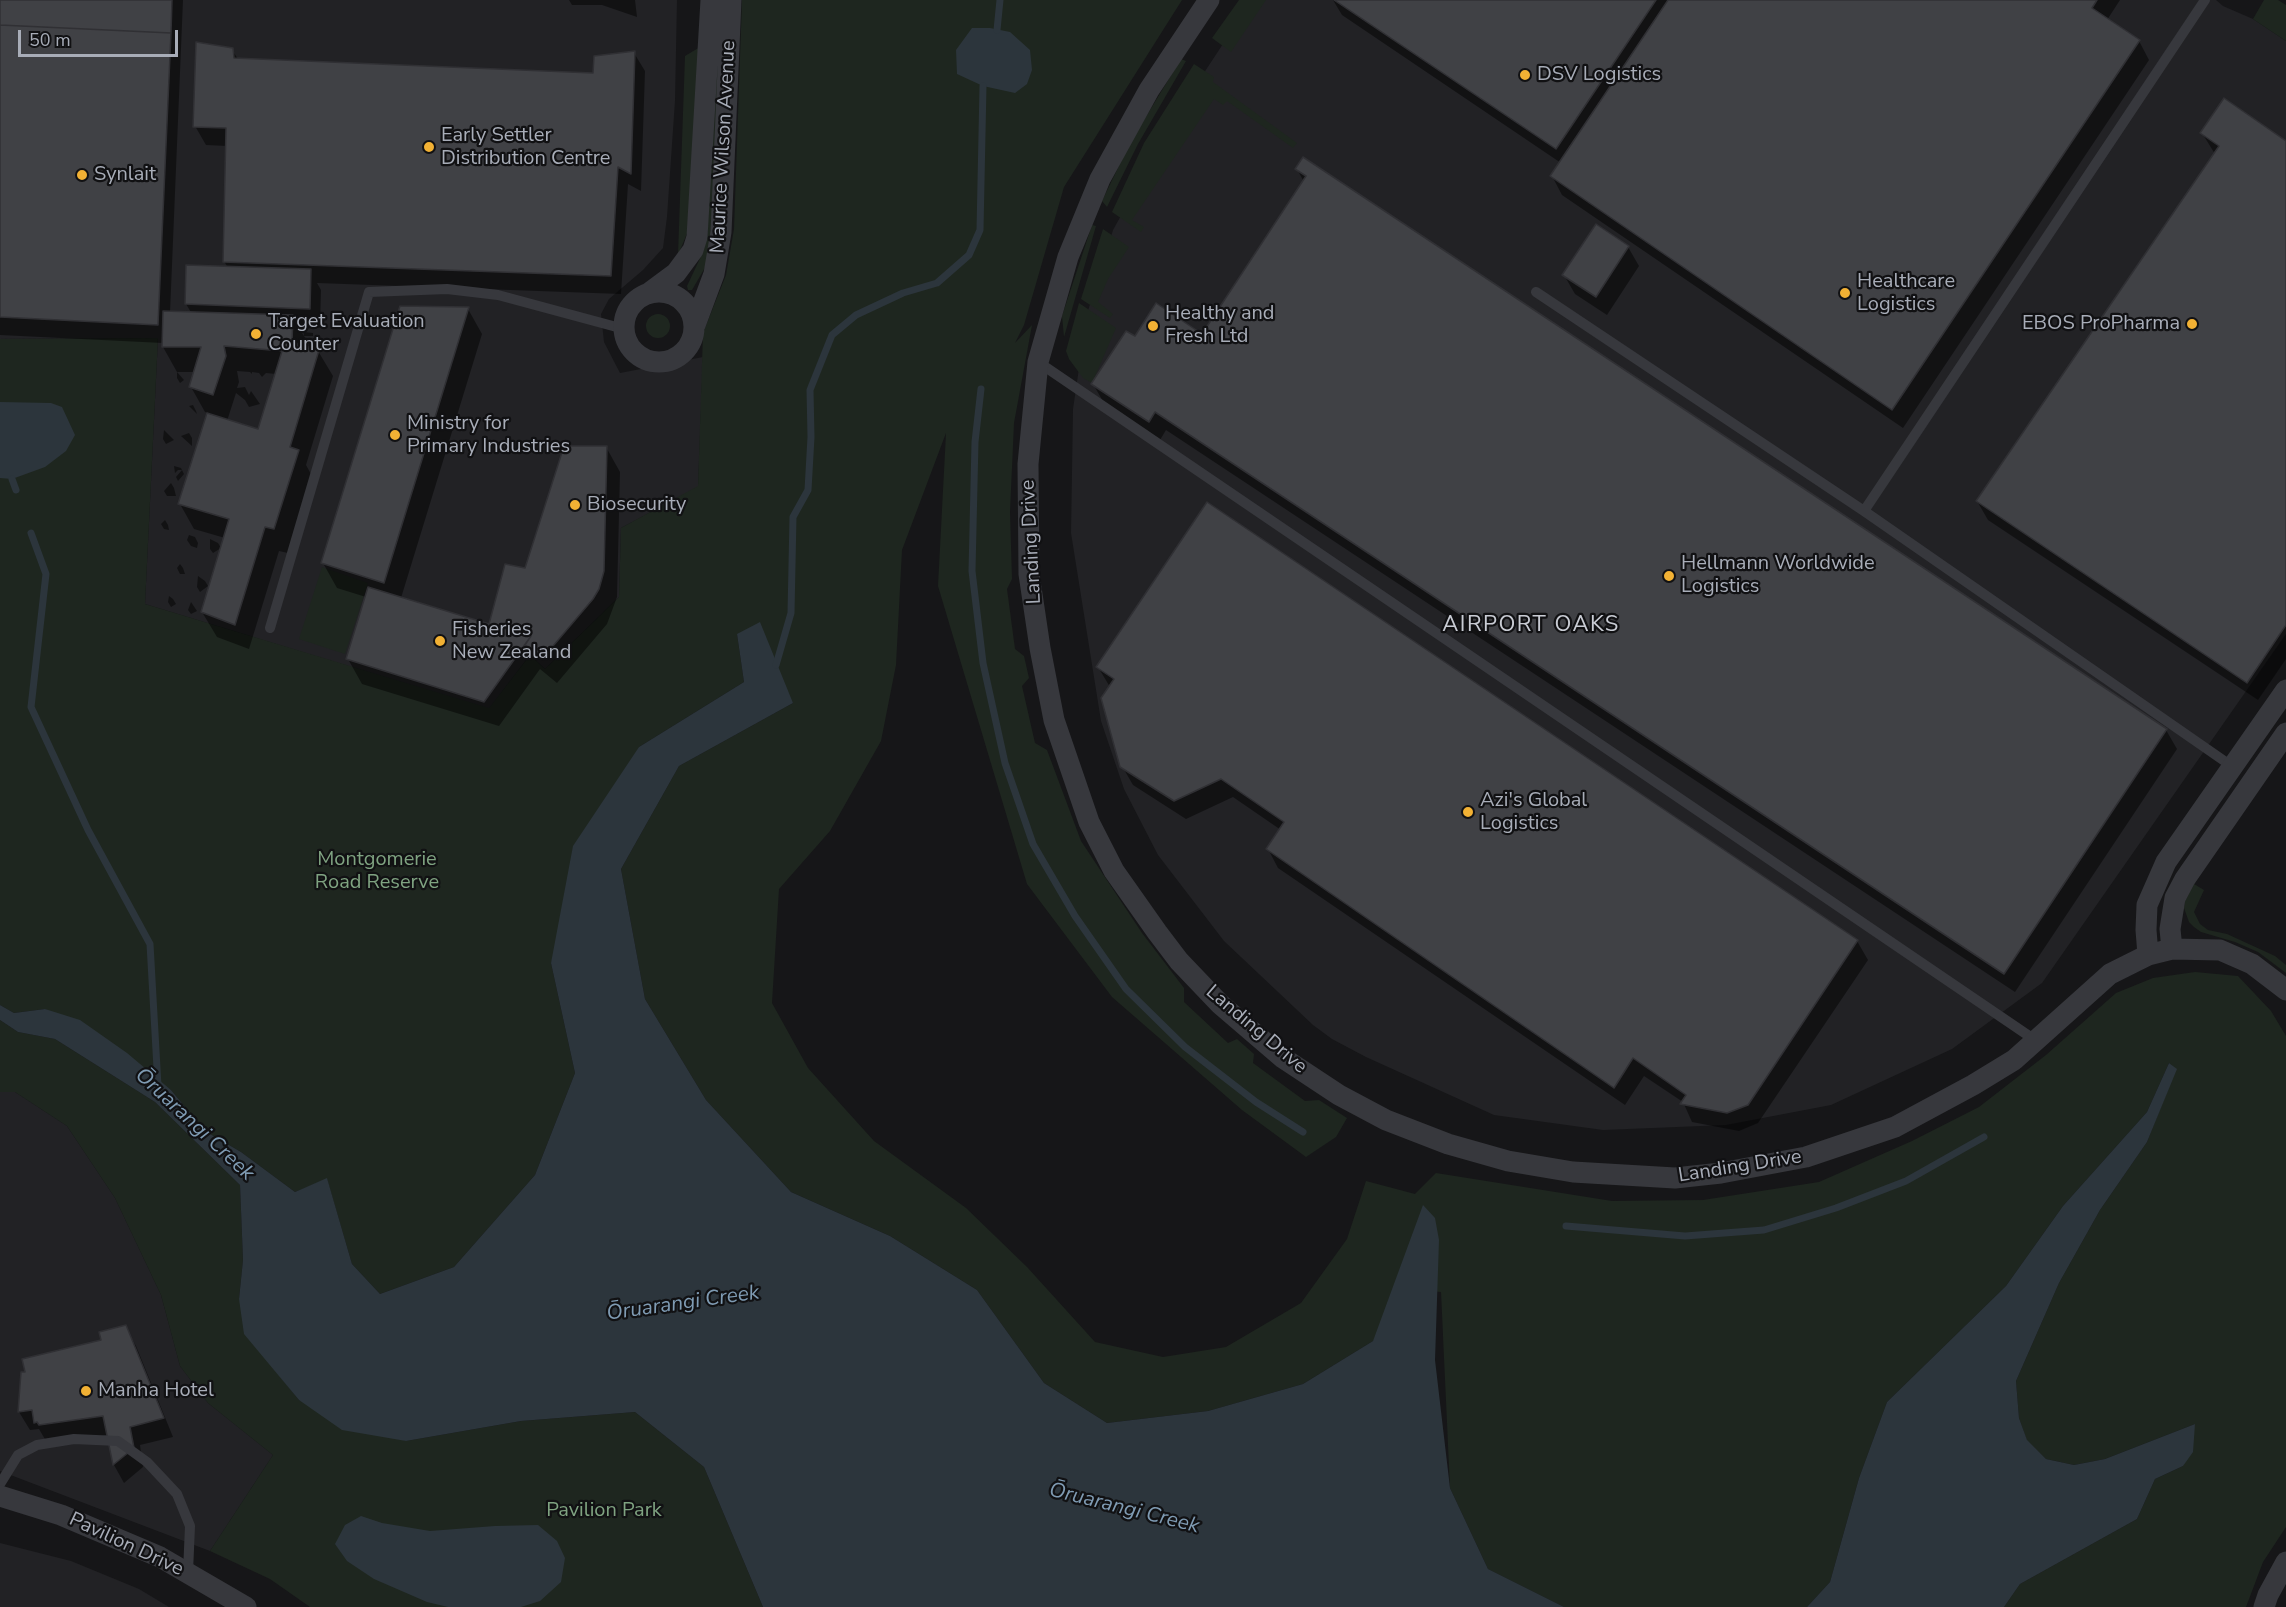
<!DOCTYPE html>
<meta charset="utf-8">
<style>
body{margin:0}
#map{position:relative;width:2286px;height:1607px;overflow:hidden;background:#161618;font-family:"Nunito Sans",sans-serif}
canvas{display:block}
.scale{position:absolute;left:18px;top:30px;width:160px;height:27px;box-sizing:border-box;border:3px solid #a8adb8;border-top:0;padding-left:8px;font-size:18px;line-height:21px;white-space:nowrap;color:#a8adb8;-webkit-text-stroke:4px #111113;paint-order:stroke}
</style>
<div id="map">
<canvas width="2286" height="1607"></canvas>
<div class="scale">50 m</div>
</div>
<script>
const ctx = document.querySelector('canvas').getContext('2d');
ctx.lineJoin = 'round';
function paint(path, color) {
  ctx.fillStyle = color;
  ctx.fill(path, 'evenodd');
}
function poly(rows) {
  const path = new Path2D();
  for (const r of rows) {
    if (r.length === 3) {
      path.moveTo(r[0] + r[2], r[1]);
      path.arc(r[0], r[1], r[2], 0, 2 * Math.PI);
      continue;
    }
    path.moveTo(r[0], r[1]);
    for (let i = 2; i < r.length; i += 2) path.lineTo(r[i], r[i + 1]);
  }
  return path;
}
function strokePath(path, color, width, dash) {
  ctx.strokeStyle = color;
  ctx.lineWidth = width;
  ctx.lineCap = dash ? 'butt' : 'round';
  ctx.setLineDash(dash || []);
  ctx.stroke(path);
}
function drawText(font, color, halo, rows, align = 'center') {
  ctx.font = font + ' "Nunito Sans",sans-serif';
  ctx.lineWidth = 4.5;
  ctx.setLineDash([]);
  ctx.textBaseline = 'middle';
  ctx.strokeStyle = halo;
  ctx.fillStyle = color;
  for (const [text, x, y, turn = 0] of rows) {
    ctx.save();
    ctx.translate(x, y);
    ctx.rotate((+turn || 0) * Math.PI / 180);
    ctx.textAlign = isNaN(turn) ? turn : align;
    if (halo) ctx.strokeText(text, 0, 0);
    ctx.fillText(text, 0, 0);
    ctx.restore();
  }
}
paint(poly([
 [0,0,677,0,675,101,667,217,663,248,643,270,609,299,601,314,604,342,620,373,703,357,698,487,621,528,619,597,545,669,530,655,489,709,145,604,158,338,0,339],
 [1252,0,2216,0,2223,6,2253,19,2286,41,2286,634,2042,983,1952,1049,1831,1105,1726,1125,1603,1130,1494,1115,1366,1057,1332,1039,1313,1025,1224,941,1158,855,1124,789,1101,721,1071,533,1073,409,1087,314,1113,230,1182,106],
 [0,1092,15,1092,67,1126,115,1198,161,1295,180,1366,208,1403,273,1455,210,1551,0,1471],
 [0,1543,71,1561,139,1589,169,1607,0,1607]
]), '#222225');
paint(poly([
 [742,0,1182,0,1064,187,1024,325,1015,343,1032,325,1014,423,1010,512,1012,579,1007,589,1015,649,1024,656,1029,678,1022,686,1035,743,1047,750,1081,841,1142,933,1184,988,1184,1002,1228,1043,1237,1039,1254,1054,1253,1063,1305,1101,1319,1100,1347,1118,1336,1137,1306,1157,1242,1110,1112,997,1027,884,938,586,946,433,902,550,896,665,881,741,830,831,779,889,772,1003,808,1068,874,1141,966,1208,1027,1267,1095,1342,1163,1357,1226,1347,1301,1303,1347,1239,1366,1181,1415,1194,1436,1173,1612,1201,1703,1200,1819,1182,1912,1141,1979,1107,2046,1055,2116,993,2153,978,2195,972,2238,976,2271,1011,2286,1036,2286,1527,2263,1562,2246,1607,2004,1607,2020,1584,2137,1519,2155,1479,2183,1466,2195,1424,2105,1459,2074,1465,2046,1459,2027,1441,2019,1418,2016,1381,2059,1283,2100,1210,2147,1142,2176,1069,2169,1063,2147,1112,2063,1206,2006,1286,1887,1402,1859,1478,1830,1582,1807,1607,1564,1607,1488,1569,1450,1488,1441,1292,1430,1291,1373,1341,1303,1384,1208,1411,1107,1423,1044,1383,977,1290,890,1236,791,1192,706,1100,645,999,621,869,679,766,793,703,737,634,744,682,639,747,551,963,575,1073,535,1175,454,1267,380,1294,352,1264,327,1179,295,1192,241,1152,205,1131,171,1090,45,1009,14,1013,0,1005,0,339,158,338,145,604,489,708,530,655,545,669,619,597,621,528,698,486,703,333,726,275,734,229],
 [1239,0,1266,0,1231,52,1212,38],
 [2264,0,2278,0,2286,5,2286,41,2253,19],
 [700,47,691,224,678,255,685,56],
 [720,54,710,259,692,290,688,290,687,286,703,252,707,237,714,56],
 [1181,59,1186,61,1138,144,1107,207,1102,201,1130,143],
 [1194,64,1214,77,1213,82,1297,143,1293,148,1227,101,1223,105,1214,99,1132,220,1144,227,1141,232,1112,212,1144,143],
 [1092,225,1096,226,1064,337,1062,316],
 [1103,229,1129,247,1108,279,1098,302,1113,314,1110,318,1081,299],
 [1079,303,1116,328,1092,383,1083,378,1069,359,1066,351],
 [658,326,12],
 [322,567,368,583,345,654,299,639],
 [2194,884,2204,890,2194,912,2200,924,2208,930,2227,934,2275,956,2286,965,2286,973,2258,952,2235,942,2201,932,2194,927,2189,922,2184,908,2185,901],
 [0,1020,18,1032,55,1039,155,1102,240,1185,243,1260,239,1299,275,1370,299,1400,406,1441,521,1421,635,1412,704,1467,763,1607,310,1607,270,1579,210,1551,273,1455,208,1403,180,1366,161,1295,115,1198,67,1126,15,1092,0,1092]
]), '#1e261f');
paint(poly([
 [972,28,990,28,1010,32,1030,50,1032,70,1027,84,1015,93,983,86,957,74,956,50],
 [0,402,51,403,62,407,75,435,66,451,45,467,12,479,0,478],
 [760,622,793,703,679,766,621,869,645,999,706,1100,791,1192,890,1236,977,1290,1044,1383,1107,1423,1208,1411,1303,1384,1373,1341,1423,1205,1435,1218,1439,1240,1435,1360,1450,1488,1488,1569,1564,1607,763,1607,704,1467,635,1412,521,1421,406,1441,342,1430,299,1400,244,1334,239,1299,243,1260,240,1185,155,1102,55,1039,18,1032,0,1020,0,1005,14,1013,45,1009,80,1020,127,1053,171,1090,205,1131,241,1152,295,1192,327,1178,352,1264,380,1294,454,1267,535,1175,575,1073,551,963,573,846,639,747,744,682,737,634],
 [2169,1063,2177,1069,2147,1142,2100,1210,2059,1283,2016,1381,2019,1418,2027,1440,2046,1459,2074,1465,2105,1459,2195,1424,2193,1452,2183,1466,2155,1479,2137,1519,2020,1584,2004,1607,1807,1607,1830,1582,1859,1478,1887,1402,2006,1286,2063,1206,2147,1112],
 [361,1516,382,1523,430,1531,495,1526,538,1525,557,1541,565,1558,561,1582,540,1601,521,1607,448,1607,427,1602,374,1579,347,1561,335,1544,345,1525]
]), '#2c353c');
paint(poly([
 [0,0,183,0,170,313,192,314,186,304,228,268,224,261,227,146,206,145,195,126,232,50,238,59,594,74,634,53,645,71,641,191,628,184,621,294,317,283,321,290,320,327,304,329,304,332,313,333,313,336,304,336,307,341,307,348,318,351,333,376,306,465,312,476,288,553,279,551,249,649,217,637,202,612,225,538,194,529,180,504,208,413,205,412,191,387,195,372,177,372,163,347,163,343,0,335],
 [298,327,303,327,304,336],
 [237,371,250,372,252,374,252,372,259,373,262,377,266,373,276,374,259,431,227,421,236,393,245,400,249,407,260,404,251,391,249,395,245,387,237,388,239,382],
 [569,0,635,0,637,17,602,5,572,5],
 [1333,0,2120,0,2107,20,2139,41,2149,60,1903,428,1562,195,1552,176,1561,163,1342,15],
 [2202,133,2286,143,2286,659,2258,700,1988,520,1977,501,2215,154],
 [1304,159,2166,730,2177,749,2015,992,1166,430,1160,440,1104,403,1093,384,1135,338,1203,336,1304,182,1297,169],
 [1628,247,1639,266,1607,315,1575,294,1564,275],
 [468,309,482,334,401,598,490,626,606,447,620,472,617,597,607,624,557,683,540,669,499,726,362,684,348,659,366,597,337,588,323,563],
 [177,372,184,380,180,383,177,378],
 [193,405,196,411,197,414,189,406],
 [164,430,174,440,166,444,163,439],
 [189,433,192,438,192,446,181,436],
 [174,466,181,468,184,474,178,481,176,477,182,470,178,470,175,473],
 [171,483,174,488,176,496,167,496,164,491],
 [165,520,168,525,169,530,164,529,161,524],
 [189,535,195,537,198,543,197,548,191,546,187,540],
 [210,539,218,543,221,548,213,553,210,549],
 [180,564,183,568,185,574,180,574,177,568],
 [198,576,205,581,208,586,200,592,197,587],
 [169,596,173,599,176,604,171,607,168,602],
 [191,602,197,611,191,614,188,610],
 [1098,667,1857,941,1868,960,1758,1123,1739,1131,1692,1122,1683,1102,1644,1076,1625,1105,1278,868,1268,849,1281,830,1233,797,1186,819,1133,785,1122,766,1110,687],
 [125,1327,136,1346,173,1437,140,1445,143,1467,124,1483,114,1465,108,1435,51,1443,46,1441,39,1429,30,1430,19,1412,23,1374,103,1341]
]), '#0007');
strokePath(poly([
 [997,30,1000,0],
 [981,389,975,442,972,571,983,663,1005,763,1033,844,1075,916,1126,989,1185,1047,1256,1102,1303,1132],
 [12,479,16,490],
 [31,533,46,574,31,707,88,830,150,944,158,1086],
 [776,665,791,613,793,517,808,490,811,437,810,390,832,335,856,315,903,293,937,283,969,255,980,230,983,86],
 [1566,1226,1685,1236,1764,1230,1836,1208,1906,1181,1984,1137]
]), '#2c353c', 7);
const building = poly([
 [0,0,172,0,171,33,0,25,0,0],
 [1334,0,1656,0,1556,149,1334,0],
 [1668,0,2097,0,2092,8,2140,40,1892,410,1550,176,1668,0],
 [0,25,171,33,158,325,0,317,0,25],
 [196,42,233,48,234,58,593,73,594,56,635,51,631,174,618,167,611,276,223,262,226,128,193,127,196,42],
 [2224,98,2286,141,2286,625,2247,683,1976,501,2219,146,2200,133,2224,98],
 [1303,157,2167,729,2004,974,1155,412,1149,422,1091,384,1126,331,1135,336,1156,303,1202,334,1306,176,1295,169,1303,157],
 [1596,224,1629,246,1596,297,1562,275,1596,224],
 [186,265,311,269,310,309,185,304,186,265],
 [400,306,469,307,384,583,321,563,400,306],
 [163,311,293,315,292,342,319,350,290,447,299,450,274,529,265,527,235,625,201,612,229,519,178,504,207,413,258,429,282,351,224,346,226,356,213,395,189,387,201,347,162,347,163,311],
 [564,446,607,446,604,571,599,589,593,599,542,659,525,645,531,636,489,624,505,564,525,568,564,446],
 [1207,502,1858,940,1748,1105,1727,1113,1680,1104,1686,1095,1633,1058,1614,1088,1266,849,1284,822,1221,779,1174,801,1120,767,1101,698,1114,679,1096,667,1207,502],
 [368,587,489,624,531,636,484,702,346,659,368,587],
 [126,1325,164,1418,130,1427,134,1448,113,1465,103,1416,39,1425,37,1422,34,1423,32,1410,18,1412,21,1372,25,1372,22,1359,101,1340,99,1332,126,1325]
]);
paint(building, '#404145');
strokePath(building, '#303034', 1.5);
strokePath(poly([
 [1536,292,1864,511,2233,767],
 [1038,362,2035,1040],
 [1864,511,2205,0],
 [270,628,369,292,447,289,498,295,624,329],
 [0,1484,18,1455,37,1445,74,1439,118,1441,147,1462,177,1494,190,1526,188,1572]
]), '#37383d', 10);
strokePath(poly([
 [1209,0,1149,90,1100,179,1068,257,1038,362,1028,464,1029,574,1040,648,1054,720,1089,822,1114,871,1157,932,1179,961,1220,1004,1283,1058,1339,1095,1386,1120,1448,1144,1508,1161,1573,1172,1675,1178,1721,1173,1806,1157,1895,1127,1973,1085,2014,1060,2110,974,2148,955,2172,949,2220,950,2252,964,2286,990],
 [659,327,35],
 [649,293,676,273,693,250,697,237,711,0],
 [695,325,714,274,721,232,731,0],
 [2172,949,2170,929,2175,898,2185,879,2286,733],
 [2148,955,2146,930,2147,905,2166,862,2286,690],
 [0,1496,61,1515,160,1557,246,1607],
 [2264,1607,2268,1595,2286,1562]
]), '#37383d', 21);
for (const [x, y, r, color] of [
 [1525,75,6,"#f2b134"],
 [429,147,6,"#f2b134"],
 [82,175,6,"#f2b134"],
 [1845,293,6,"#f2b134"],
 [2192,324,6,"#f2b134"],
 [1153,326,6,"#f2b134"],
 [256,334,6,"#f2b134"],
 [395,435,6,"#f2b134"],
 [575,505,6,"#f2b134"],
 [1669,576,6,"#f2b134"],
 [440,641,6,"#f2b134"],
 [1468,812,6,"#f2b134"],
 [86,1391,6,"#f2b134"]
]) {
  const dot = new Path2D();
  dot.arc(x, y, r, 0, 2 * Math.PI);
  ctx.fillStyle = color;
  ctx.fill(dot);
  strokePath(dot, '#111113', 2);
}
drawText('20px', '#a8adb8', '#111113', [
 ["DSV Logistics",1537,75],
 ["Early Settler",441,136],
 ["Distribution Centre",441,159],
 ["Synlait",94,175],
 ["Healthcare",1857,282],
 ["Logistics",1857,305],
 ["Healthy and",1165,314],
 ["Fresh Ltd",1165,337],
 ["Target Evaluation",268,322],
 ["Counter",268,345],
 ["EBOS ProPharma",2180,324,"right"],
 ["Ministry for",407,424],
 ["Primary Industries",407,447],
 ["Biosecurity",587,505],
 ["Hellmann Worldwide",1681,564],
 ["Logistics",1681,587],
 ["Fisheries",452,630],
 ["New Zealand",452,653],
 ["Azi's Global",1480,801],
 ["Logistics",1480,824],
 ["Manha Hotel",98,1391]
], 'left');
drawText('20px', '#a8adb8', '#111113', [
 ["Maurice Wilson Avenue",724,147,-87],
 ["Landing Drive",1032,542,-93],
 ["Landing Drive",1256,1030,40],
 ["Landing Drive",1740,1167,-9],
 ["Pavilion Drive",126,1545,25]
]);
drawText('20px', '#7fa381', '#111113', [
 ["Montgomerie",377,860],
 ["Road Reserve",377,883],
 ["Pavilion Park",604,1511]
]);
drawText('italic 21px', '#7f9bb3', '#111113', [
 ["Ōruarangi Creek",194,1125,43],
 ["Ōruarangi Creek",683,1304,-8],
 ["Ōruarangi Creek",1124,1509,14]
]);
ctx.letterSpacing = '1.5px';
drawText('22px', '#c9ccd4', '#111113', [
 ["AIRPORT OAKS",1531,626]
]);
ctx.letterSpacing = '0px';
</script>
